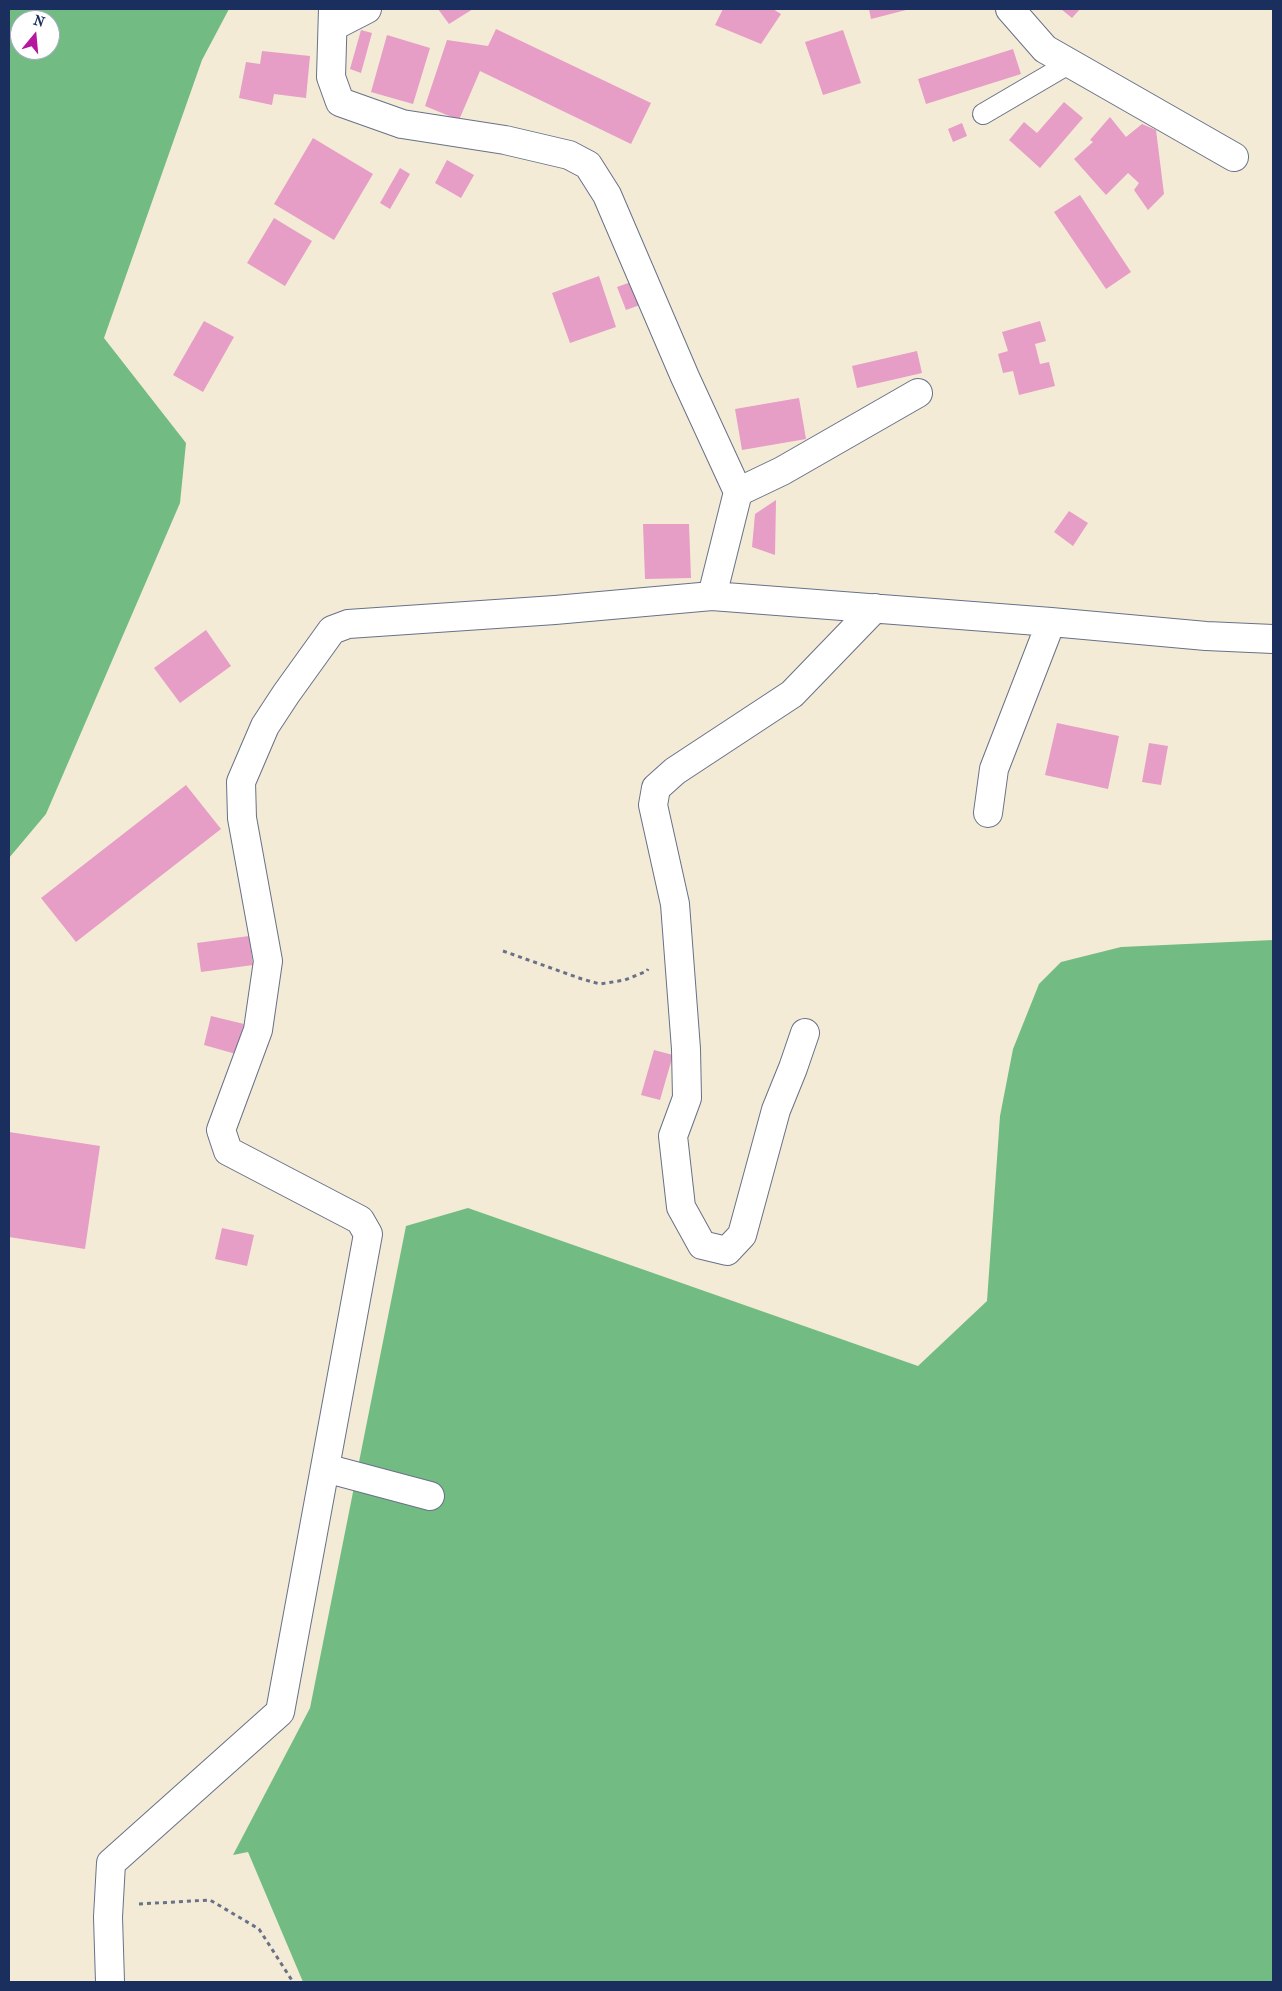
<!DOCTYPE html>
<style>
body{margin:0}
#map{position:relative;width:1282px;height:1991px;overflow:hidden;background:#f4ebd7;font-family:"IM FELL French Canon",serif}
canvas{display:block}
.frame{position:absolute;inset:0;border:10px solid #1b2f5e;pointer-events:none}
.north{position:absolute;left:10px;top:10px;width:50px;height:50px;box-sizing:border-box;background:#fff;border:1px solid #a4acbf;border-radius:50%;rotate:17deg;font-size:14px;font-weight:700;line-height:20px;text-align:center;color:#1b2f5e}
.north::after{content:'';display:block;margin:auto;width:18px;height:22px;background:#b5179e;clip-path:polygon(50% 0,100% 100%,50% 72%,0 100%)}
</style>
<div id="map">
<canvas width="1282" height="1991"></canvas>
<div class="frame"></div>
<div class="north">N</div>
</div>
<script>
const ctx = document.querySelector('canvas').getContext('2d');
ctx.lineJoin = 'round';
function paint(path, color) {
  ctx.fillStyle = color;
  ctx.fill(path, 'evenodd');
}
function poly(rows) {
  const path = new Path2D();
  for (const r of rows) {
    path.moveTo(r[0], r[1]);
    for (let i = 2; i < r.length; i += 2) path.lineTo(r[i], r[i + 1]);
  }
  return path;
}
function strokePath(path, color, width, dash) {
  ctx.strokeStyle = color;
  ctx.lineWidth = width;
  ctx.lineCap = dash ? 'butt' : 'round';
  ctx.setLineDash(dash || []);
  ctx.stroke(path);
}
paint(poly([
 [9,9,229,9,202,60,104,338,186,443,180,503,46,814,9,858],
 [20,20,50,20,50,50,20,50],
 [1273,940,1273,1982,303,1982,248,1852,233,1855,310,1708,406,1226,468,1208,918,1366,987,1301,1000,1116,1013,1049,1039,984,1061,962,1121,947]
]), '#72bc84');
paint(poly([
 [438,9,473,9,449,24],
 [723,9,773,9,781,14,761,44,715,25],
 [869,9,910,9,871,19],
 [1061,9,1080,9,1072,18],
 [496,29,651,103,631,144,480,71,459,120,425,106,447,40,488,46],
 [361,30,372,33,361,73,350,69],
 [843,30,861,83,823,95,805,42],
 [387,35,430,48,413,104,371,92],
 [1013,49,1021,74,926,104,918,79],
 [262,51,310,56,306,98,274,94,272,105,239,98,246,62,260,64],
 [1064,102,1083,118,1040,168,1009,140,1024,122,1037,133],
 [1110,117,1126,137,1142,124,1156,130,1164,194,1148,210,1134,190,1139,183,1128,173,1106,195,1074,159,1093,142,1090,140],
 [962,123,967,136,953,142,948,129],
 [313,138,373,174,334,240,274,204],
 [447,160,474,175,461,198,435,183],
 [400,168,410,174,390,209,380,203],
 [1080,195,1131,272,1106,289,1054,212],
 [274,218,312,241,285,286,247,263],
 [599,276,616,327,570,343,552,293],
 [631,282,640,305,626,310,617,287],
 [204,321,234,337,203,392,173,375],
 [1040,321,1046,341,1035,344,1040,364,1049,362,1055,386,1019,395,1013,371,1003,373,998,354,1008,351,1002,332],
 [917,351,922,373,857,388,852,366],
 [799,398,806,439,742,450,735,409],
 [776,500,775,555,752,547,755,514],
 [1069,511,1088,523,1073,546,1054,532],
 [643,524,689,524,691,578,645,579],
 [206,630,231,666,180,703,154,668],
 [1057,723,1119,736,1108,789,1045,775],
 [1149,743,1168,746,1161,785,1142,782],
 [186,785,221,829,76,942,41,898],
 [249,936,253,965,201,972,197,943],
 [211,1016,244,1024,236,1054,204,1045],
 [654,1050,673,1055,660,1100,641,1095],
 [9,1132,100,1146,85,1249,9,1237],
 [222,1228,254,1235,247,1266,215,1259]
]), '#e69dc6');
const lane = poly([
 [983,114,1070,63]
]);
const street = poly([
 [333,9,331,77,340,102,402,124,505,140,569,155,588,165,607,195,685,377,738,492,712,596],
 [1010,9,1045,49,1234,157],
 [334,26,367,9],
 [738,492,782,471,918,393],
 [988,813,994,769,1051,622],
 [805,1033,793,1068,776,1110,742,1235,727,1251,702,1245,681,1207,673,1136,687,1098,686,1049,675,904,653,805,656,788,675,771,792,694,875,608],
 [325,1468,430,1496],
 [110,1982,108,1917,111,1863,280,1712,368,1234,360,1220,228,1151,221,1130,258,1030,268,961,242,818,241,782,265,726,286,694,332,630,348,624,555,610,712,596,1051,622,1206,636,1273,639]
]);
strokePath(lane, '#677188', 22);
strokePath(street, '#677188', 30);
strokePath(poly([
 [503,951,582,979,600,984,625,980,647,971,648,969],
 [139,1904,210,1900,259,1929,293,1982]
]), '#677188', 3, [4, 4]);
strokePath(lane, '#fff', 20);
strokePath(street, '#fff', 28);
</script>
